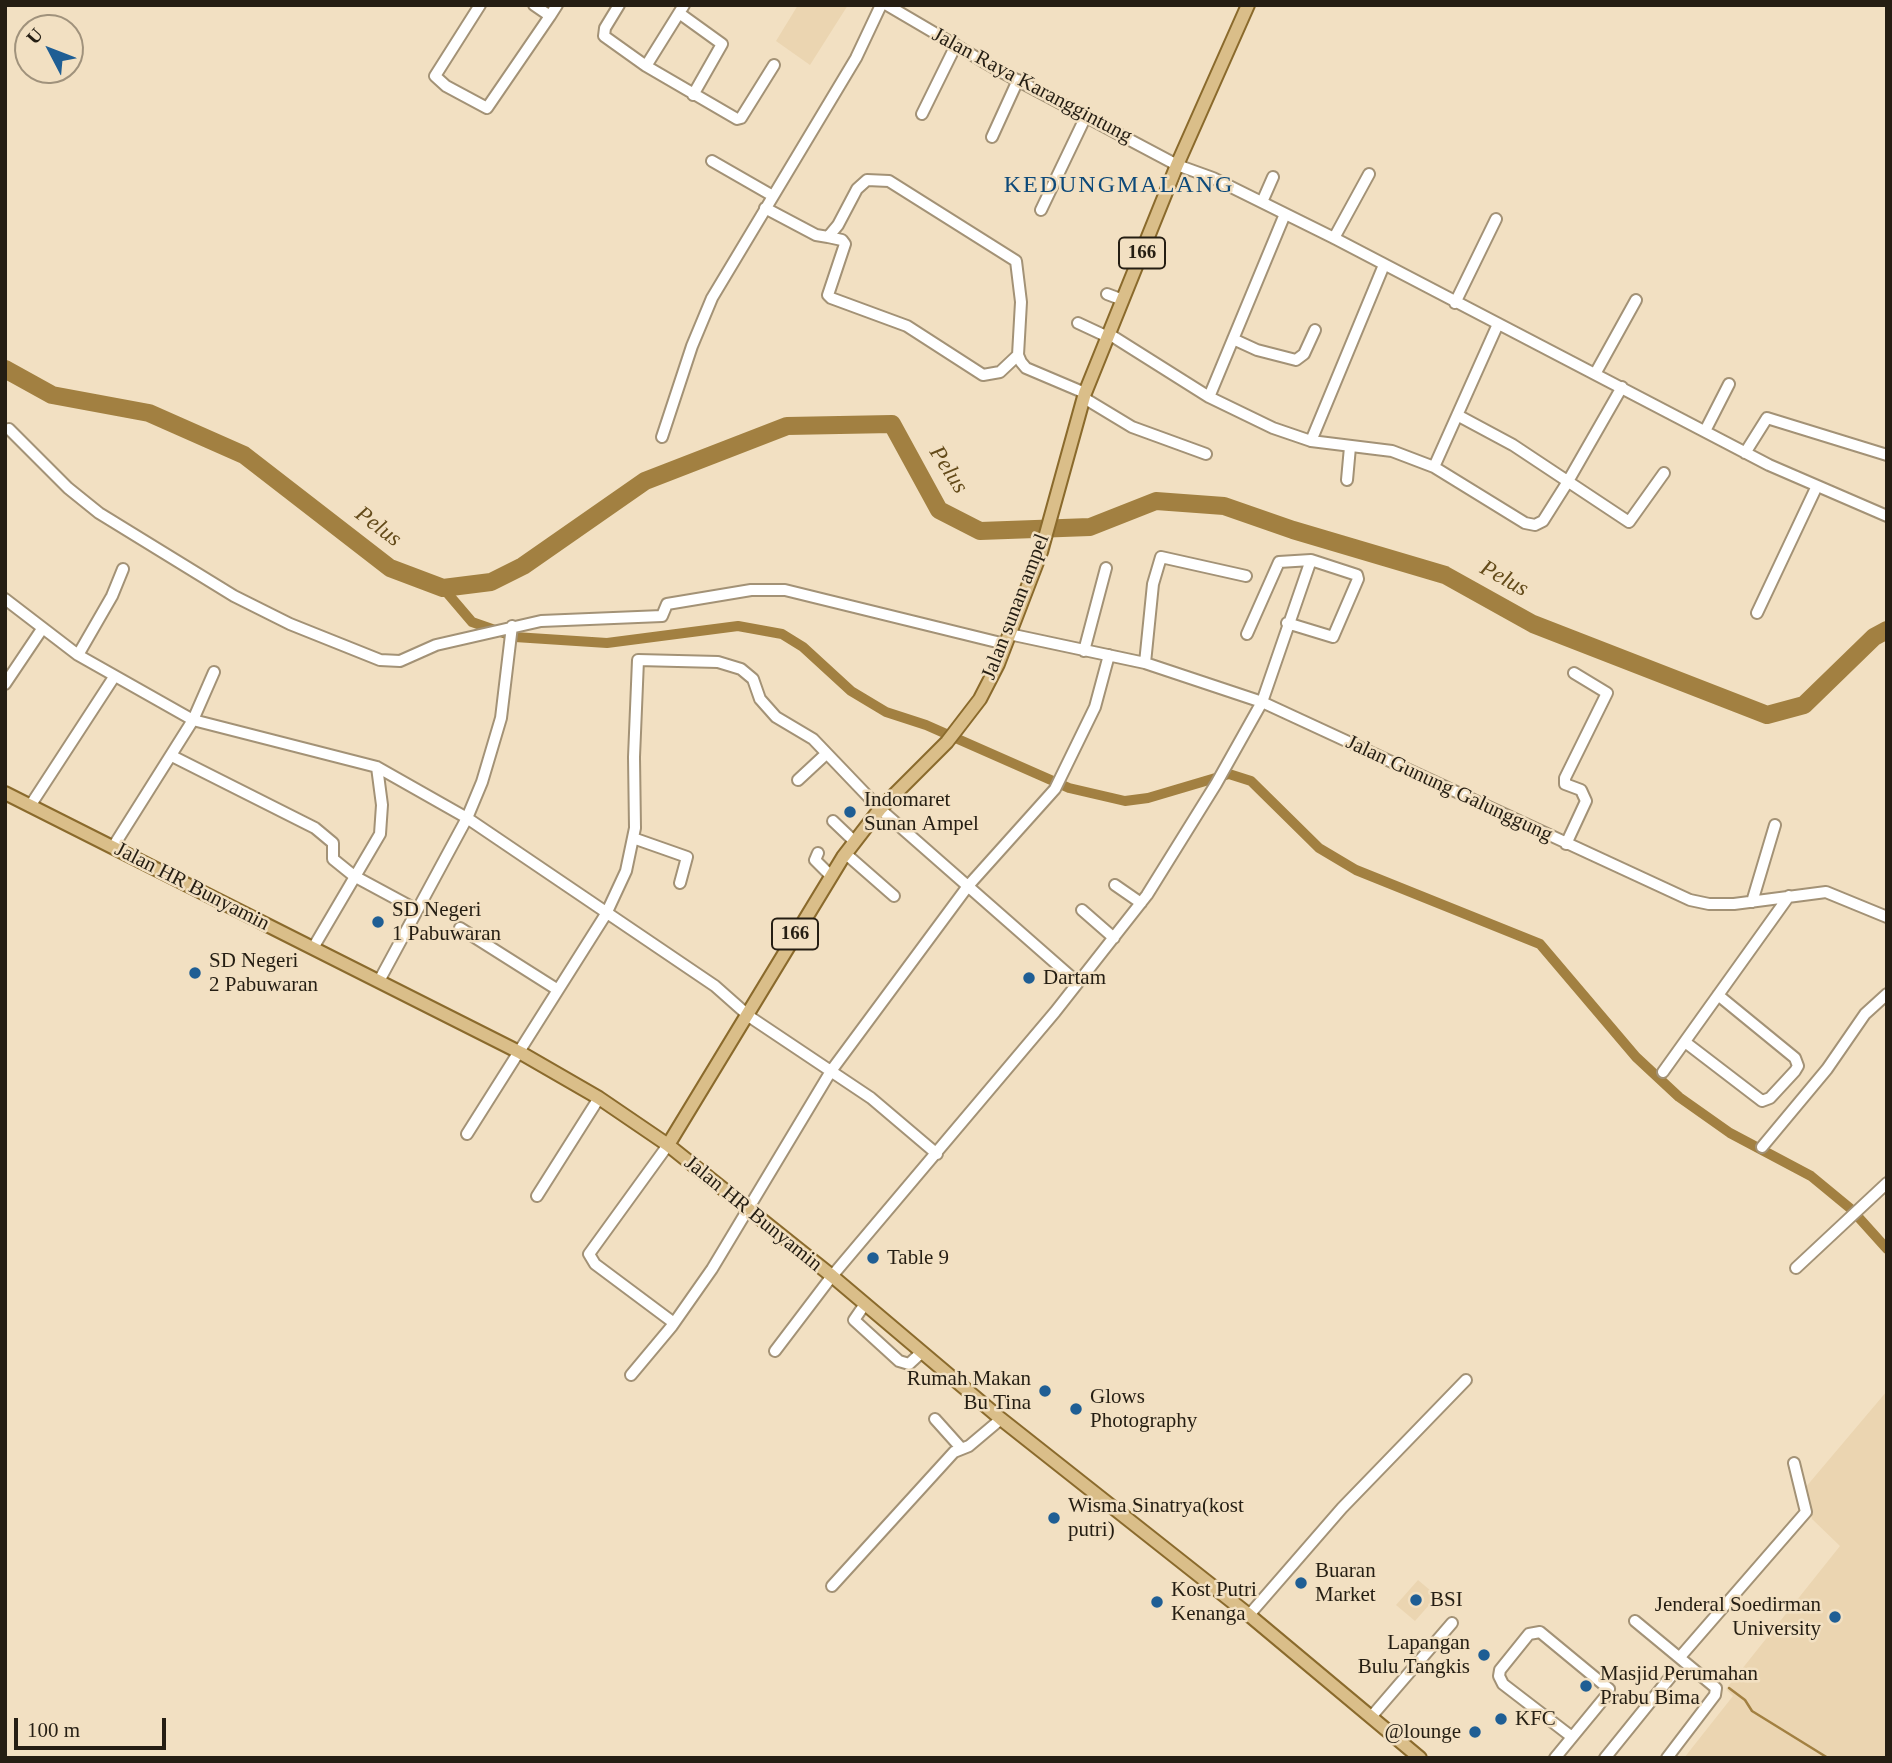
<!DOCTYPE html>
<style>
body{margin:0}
#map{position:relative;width:1892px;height:1763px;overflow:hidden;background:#f2e0c2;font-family:"Times New Roman",serif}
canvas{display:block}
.frame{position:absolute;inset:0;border:7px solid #251e13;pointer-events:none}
.north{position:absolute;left:14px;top:14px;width:70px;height:70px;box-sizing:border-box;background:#f2e0c2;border:2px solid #a0927c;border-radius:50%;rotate:312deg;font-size:19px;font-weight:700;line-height:28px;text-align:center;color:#251e13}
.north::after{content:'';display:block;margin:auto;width:24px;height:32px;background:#1f5e94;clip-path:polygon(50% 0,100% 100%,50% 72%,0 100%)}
.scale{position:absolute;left:14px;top:1718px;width:152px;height:32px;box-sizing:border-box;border:4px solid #251e13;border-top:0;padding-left:9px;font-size:21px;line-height:24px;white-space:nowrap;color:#251e13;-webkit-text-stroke:5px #f2e0c2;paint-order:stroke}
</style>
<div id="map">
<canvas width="1892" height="1763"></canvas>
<div class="frame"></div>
<div class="north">U</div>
<div class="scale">100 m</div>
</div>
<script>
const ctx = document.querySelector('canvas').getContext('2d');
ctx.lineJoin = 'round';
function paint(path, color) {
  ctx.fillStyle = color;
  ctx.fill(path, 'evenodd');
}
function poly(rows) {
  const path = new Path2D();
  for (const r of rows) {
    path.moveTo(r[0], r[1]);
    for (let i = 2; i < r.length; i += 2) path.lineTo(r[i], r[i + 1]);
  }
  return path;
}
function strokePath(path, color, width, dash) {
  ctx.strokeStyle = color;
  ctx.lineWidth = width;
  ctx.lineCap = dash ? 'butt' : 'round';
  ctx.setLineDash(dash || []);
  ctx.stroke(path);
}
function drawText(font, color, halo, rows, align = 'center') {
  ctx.font = font + ' "Times New Roman",serif';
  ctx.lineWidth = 5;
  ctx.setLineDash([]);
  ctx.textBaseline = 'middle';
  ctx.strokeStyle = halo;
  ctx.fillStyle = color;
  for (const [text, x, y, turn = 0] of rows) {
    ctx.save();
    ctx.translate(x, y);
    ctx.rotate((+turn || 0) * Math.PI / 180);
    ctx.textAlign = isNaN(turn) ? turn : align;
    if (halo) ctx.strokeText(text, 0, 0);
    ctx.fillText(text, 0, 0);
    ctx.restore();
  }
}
paint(poly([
 [798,5,848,5,810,65,776,41],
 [1887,1391,1887,1758,1684,1758,1733,1696,1726,1689,1840,1546,1812,1519,1805,1488],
 [1418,1580,1437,1596,1415,1621,1396,1605]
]), '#ebd5b1');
strokePath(poly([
 [1729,1688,1745,1700,1752,1711,1828,1758]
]), '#a28041', 2.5);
strokePath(poly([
 [443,588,472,622,515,637,607,643,738,626,782,634,803,647,851,691,886,712,926,725,1069,788,1125,801,1148,798,1229,774,1251,781,1319,848,1356,870,1540,944,1636,1057,1679,1097,1730,1133,1811,1176,1851,1209,1887,1249]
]), '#a28041', 10);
strokePath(poly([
 [5,369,52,395,149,413,244,455,390,568,443,588,491,582,523,566,645,481,787,426,892,424,939,510,980,531,1090,527,1156,501,1224,506,1293,530,1445,575,1533,624,1767,715,1804,705,1874,637,1887,630]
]), '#a28041', 18);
const minor = poly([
 [480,5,435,76,446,86,487,108,550,16],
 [534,5,550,16,557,5],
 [619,5,605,28,604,36,646,66],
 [684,5,646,66,737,119,741,118,774,65],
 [887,5,996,69,1177,165,1213,178,1334,238,1769,465,1887,516],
 [679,13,722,44,693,95],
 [922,114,956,45],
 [992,137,1018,80],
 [712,161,773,196],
 [1262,202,1273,177],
 [765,208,816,235,828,237,838,225,857,189,867,180,889,181,1016,261,1021,302,1018,355,1021,362,1026,368,1085,393],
 [1041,210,1086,116],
 [828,237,842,240,845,244,828,295,831,298,907,326,983,375,1000,372,1018,355],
 [1334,238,1369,174],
 [1107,294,1123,300],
 [1455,303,1496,219],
 [1078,323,1108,337],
 [1109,334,1209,397,1273,428,1311,441,1392,451,1434,467,1525,523,1535,525,1543,521,1567,483,1622,387],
 [1233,339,1257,350,1296,360,1304,354,1315,330],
 [1595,374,1636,300],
 [1209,397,1285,214],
 [1084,398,1132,427,1206,454],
 [1459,416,1513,445,1629,522,1664,473],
 [9,429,68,488,99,513,234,596,290,624,380,660,400,661,436,645,541,621,662,616,667,604,751,590,785,590,1005,644],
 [1705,431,1729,384],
 [662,437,692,346,712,298,856,58,881,5],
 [1311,441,1384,265],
 [1745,453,1767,418,1887,455],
 [1434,467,1498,324],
 [1347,480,1350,447],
 [5,599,78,655,193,720,113,847],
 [1757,613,1816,488],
 [1009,634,1145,663,1262,702,1690,900,1709,904,1734,904,1826,892,1887,917],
 [1247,634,1279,562,1311,560,1357,575,1358,579,1333,637,1287,623],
 [1084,651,1106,568],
 [78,655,112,596,123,569],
 [1145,663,1153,584,1161,557,1246,576],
 [214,672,193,720,377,767,467,818,715,986,750,1017,871,1098,937,1154],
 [5,684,42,629],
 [172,756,315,828,333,843,333,859,354,876,417,910],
 [798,780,826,754],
 [30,806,114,677],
 [833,821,855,842],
 [633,838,687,857,680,883],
 [1566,844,1586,801,1581,790,1565,784,1565,778,1607,693,1574,673],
 [818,853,815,860,831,876],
 [846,854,894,896],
 [1115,885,1141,903],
 [1752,902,1775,825],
 [1082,910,1114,938],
 [460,928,558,990],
 [313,948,380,834,382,805,377,767],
 [379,981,467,818,482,782,501,718,512,626],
 [1685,1042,1762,1101,1770,1098,1795,1071,1798,1066,1795,1058,1718,995],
 [1663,1072,1789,896],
 [467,1134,606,914,626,871,635,828,634,757,638,660,718,662,741,669,753,679,760,699,776,717,813,739,880,809,1077,982],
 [668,1145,589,1254,595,1264,674,1323],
 [1762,1147,1827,1069,1865,1014,1887,994],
 [537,1196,599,1098],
 [1796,1268,1887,1183],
 [865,1304,854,1320,899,1361,909,1364,922,1352],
 [775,1351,832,1276,1055,1012,1147,895,1216,784,1262,702,1311,560],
 [631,1375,672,1326,712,1269,831,1071,968,886,1055,789,1095,707,1109,655],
 [935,1419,961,1448],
 [832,1586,954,1452,969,1446,1001,1419],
 [1249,1615,1342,1508,1466,1380],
 [1635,1621,1716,1688,1715,1695,1667,1758],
 [1680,1657,1806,1512,1794,1463],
 [1371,1717,1452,1623],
 [1555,1758,1606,1696,1609,1689,1540,1632,1529,1634,1500,1670,1499,1676,1503,1684,1572,1737],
 [1605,1758,1672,1675]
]);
const major = poly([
 [5,793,521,1053,599,1098,668,1145,832,1276,1001,1419,1249,1615,1420,1758],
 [668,1145,843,857,880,809,947,742,980,699,998,664,1041,552,1085,393,1177,165,1248,5]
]);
strokePath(minor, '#a39276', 14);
strokePath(major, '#8a6a2c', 16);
strokePath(minor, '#fff', 10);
strokePath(major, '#dabe89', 12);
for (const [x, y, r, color] of [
 [850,812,7,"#1f5e94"],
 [378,922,7,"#1f5e94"],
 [195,973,7,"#1f5e94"],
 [1029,978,7,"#1f5e94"],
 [873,1258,7,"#1f5e94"],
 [1045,1391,7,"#1f5e94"],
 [1076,1409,7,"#1f5e94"],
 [1054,1518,7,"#1f5e94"],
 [1301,1583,7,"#1f5e94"],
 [1416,1600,7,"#1f5e94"],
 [1157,1602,7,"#1f5e94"],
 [1835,1617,7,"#1f5e94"],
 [1484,1655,7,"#1f5e94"],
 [1586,1686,7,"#1f5e94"],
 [1501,1719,7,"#1f5e94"],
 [1475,1732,7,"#1f5e94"]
]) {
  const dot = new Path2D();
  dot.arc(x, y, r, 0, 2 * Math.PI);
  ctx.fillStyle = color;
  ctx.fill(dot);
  strokePath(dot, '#f2e0c2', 2.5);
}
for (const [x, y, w] of [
 [1142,253,46],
 [795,934,46]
]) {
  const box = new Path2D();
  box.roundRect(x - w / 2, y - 15.5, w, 31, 5);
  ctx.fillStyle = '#f2e0c2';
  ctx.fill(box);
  strokePath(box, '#251e13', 2);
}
drawText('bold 19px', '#251e13', null, [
 ["166",1142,253],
 ["166",795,934]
]);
drawText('21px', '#251e13', '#f2e0c2', [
 ["Jalan Raya Karanggintung",1032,86,28],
 ["Jalan sunan ampel",1016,607,-69],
 ["Jalan Gunung Galunggung",1449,789,25],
 ["Jalan HR Bunyamin",192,887,27],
 ["Jalan HR Bunyamin",753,1214,39]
]);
drawText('21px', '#251e13', '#f2e0c2', [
 ["Indomaret",864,800],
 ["Sunan Ampel",864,824],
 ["SD Negeri",392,910],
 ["1 Pabuwaran",392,934],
 ["SD Negeri",209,961],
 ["2 Pabuwaran",209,985],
 ["Dartam",1043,978],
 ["Table 9",887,1258],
 ["Rumah Makan",1031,1379,"right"],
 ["Bu Tina",1031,1403,"right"],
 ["Glows",1090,1397],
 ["Photography",1090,1421],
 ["Wisma Sinatrya(kost",1068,1506],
 ["putri)",1068,1530],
 ["Buaran",1315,1571],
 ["Market",1315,1595],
 ["Kost Putri",1171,1590],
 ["Kenanga",1171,1614],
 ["BSI",1430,1600],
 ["Jenderal Soedirman",1821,1605,"right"],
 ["University",1821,1629,"right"],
 ["Lapangan",1470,1643,"right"],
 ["Bulu Tangkis",1470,1667,"right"],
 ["Masjid Perumahan",1600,1674],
 ["Prabu Bima",1600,1698],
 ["KFC",1515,1719],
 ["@lounge",1461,1732,"right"]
], 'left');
drawText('italic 23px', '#644b1a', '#f2e0c2', [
 ["Pelus",948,470,57],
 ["Pelus",378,527,37],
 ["Pelus",1504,579,29]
]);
ctx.letterSpacing = '2px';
drawText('24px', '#0d4979', '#f2e0c2', [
 ["KEDUNGMALANG",1119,186]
]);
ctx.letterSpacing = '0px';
</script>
